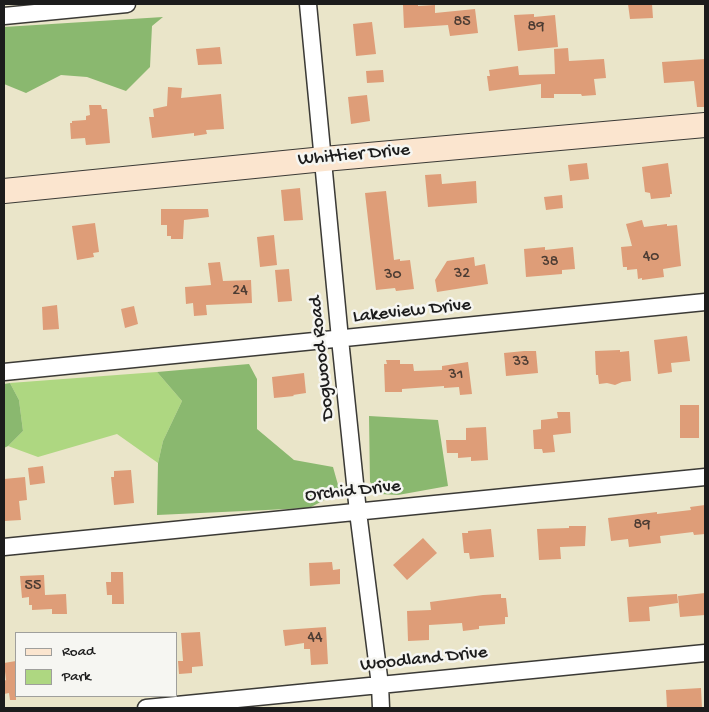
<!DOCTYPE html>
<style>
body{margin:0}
#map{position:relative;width:709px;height:712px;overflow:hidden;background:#eae5c9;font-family:"Gochi Hand",sans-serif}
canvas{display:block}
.frame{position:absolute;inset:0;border:5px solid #1c1c1c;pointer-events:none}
.legend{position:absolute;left:15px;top:632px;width:162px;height:65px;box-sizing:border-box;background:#f6f6f2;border:1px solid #9f9f9c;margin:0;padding:6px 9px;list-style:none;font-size:15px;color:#1c1c1c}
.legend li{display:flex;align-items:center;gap:10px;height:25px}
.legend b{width:25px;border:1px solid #9f9f9c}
</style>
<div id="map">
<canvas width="709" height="712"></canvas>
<div class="frame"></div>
<ul class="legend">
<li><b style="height:6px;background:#fbe5cf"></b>Road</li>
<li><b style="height:14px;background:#aed781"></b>Park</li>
</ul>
</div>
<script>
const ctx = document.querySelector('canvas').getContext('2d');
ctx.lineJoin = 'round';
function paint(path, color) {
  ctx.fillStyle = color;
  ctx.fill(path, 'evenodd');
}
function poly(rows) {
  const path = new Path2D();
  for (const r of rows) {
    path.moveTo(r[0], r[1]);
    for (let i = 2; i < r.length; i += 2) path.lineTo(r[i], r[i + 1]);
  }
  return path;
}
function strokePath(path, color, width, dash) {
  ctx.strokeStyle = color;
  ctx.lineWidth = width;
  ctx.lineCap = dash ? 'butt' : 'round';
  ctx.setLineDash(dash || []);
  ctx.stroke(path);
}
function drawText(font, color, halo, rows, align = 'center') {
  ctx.font = font + ' "Gochi Hand",sans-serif';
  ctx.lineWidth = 5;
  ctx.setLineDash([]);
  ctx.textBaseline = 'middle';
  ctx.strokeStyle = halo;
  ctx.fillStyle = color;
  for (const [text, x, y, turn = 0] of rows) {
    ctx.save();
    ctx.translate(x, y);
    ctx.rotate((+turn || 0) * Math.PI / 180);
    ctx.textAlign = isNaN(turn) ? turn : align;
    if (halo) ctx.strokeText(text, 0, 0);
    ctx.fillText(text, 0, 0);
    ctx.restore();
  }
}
paint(poly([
 [157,372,182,401,163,441,158,463,117,434,38,457,8,446,23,431,19,400,10,383]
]), '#aed781');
paint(poly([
 [163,17,152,26,150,67,126,91,87,77,61,75,26,93,4,84,4,27],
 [249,364,257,379,257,429,294,460,333,467,340,492,309,508,157,515,158,463,163,441,182,401,157,372],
 [10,383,19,400,23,431,8,446,4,448,4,384],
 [369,416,438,420,448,486,398,495,381,494,370,482]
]), '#8ab86f');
paint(poly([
 [418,4,418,6,435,5,435,13,475,9,478,33,450,36,448,25,404,28,403,5],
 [628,4,652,4,653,18,630,19],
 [534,14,534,17,555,15,558,47,518,51,514,15],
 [372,22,376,54,356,56,353,24],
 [220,47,222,64,198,65,196,49],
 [568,48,569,61,604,59,606,78,594,79,596,95,582,96,581,94,554,94,554,98,541,98,541,84,489,91,487,76,490,76,489,70,518,66,519,75,555,74,554,49],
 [705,59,705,107,697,107,694,81,664,83,662,62],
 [383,70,384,82,367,83,366,71],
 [168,87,182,88,181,98,221,94,224,129,206,130,207,134,194,136,194,133,152,138,149,117,154,117,153,109,167,106],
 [367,95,370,121,351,124,348,97],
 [89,105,101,105,102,109,107,109,110,143,86,145,85,138,71,139,70,123,72,123,72,121,86,120,86,116,90,115],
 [587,163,589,179,570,181,568,165],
 [668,163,672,194,670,194,670,197,651,199,650,193,645,192,642,167],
 [441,174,442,184,476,181,477,203,428,207,425,175],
 [300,188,303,220,284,221,281,190],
 [386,191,394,260,400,259,400,261,410,260,414,289,396,291,395,288,376,290,365,193],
 [562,195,563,208,546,210,544,197],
 [161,209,208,209,209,217,184,220,183,239,171,239,171,236,167,236,167,225,161,225],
 [642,220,644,227,667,224,667,226,677,225,681,266,663,269,664,277,642,280,642,278,638,279,637,269,627,270,627,267,623,267,621,247,632,246,626,224],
 [95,223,99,252,93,253,94,257,77,260,72,226],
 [274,235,277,265,260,267,257,237],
 [545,247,545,250,573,247,575,269,562,270,562,274,526,277,524,249],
 [474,257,475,266,485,264,488,284,437,292,435,280,447,261],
 [220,262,223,281,251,280,252,303,206,305,207,315,194,316,193,303,186,304,185,287,211,285,208,263],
 [289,269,292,301,278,302,275,270],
 [57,305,59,329,43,330,42,307],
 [134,306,138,324,125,328,121,309],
 [687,336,690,361,671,363,672,372,658,374,654,340],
 [620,350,620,352,629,351,631,381,622,382,615,385,607,383,599,384,598,375,596,375,595,351],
 [524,351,536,351,538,373,506,376,504,353],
 [386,360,400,360,400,364,413,364,414,371,442,370,442,366,468,362,472,394,460,395,459,387,444,388,444,386,402,389,402,392,385,392,384,364,387,364],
 [304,373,306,393,293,395,294,396,274,398,272,377],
 [680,405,699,405,699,438,680,438],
 [557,412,570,412,571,433,553,435,555,452,543,453,542,449,534,449,533,430,541,429,541,420,558,418],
 [486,427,488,460,471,461,471,457,458,458,458,453,447,453,446,440,466,440,466,428],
 [43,466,45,483,30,485,28,468],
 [131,470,134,503,114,505,111,477,114,477,114,471],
 [25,477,27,500,19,501,21,520,4,521,4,479],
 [705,505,705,534,694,535,693,532,660,536,661,543,629,547,628,539,611,541,608,518,657,512,657,514,691,510,690,507],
 [569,526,586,526,585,546,560,547,561,559,539,560,537,529,569,528],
 [491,529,494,557,470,559,469,553,464,553,462,533,468,533,468,531],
 [423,538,437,553,407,580,393,565],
 [332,562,333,570,340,569,340,584,310,586,309,563],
 [111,572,123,572,124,604,112,604,112,595,107,595,106,582,111,582],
 [44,575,45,595,66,594,67,614,52,614,52,609,32,610,32,605,29,605,29,597,22,598,20,576],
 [705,593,705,615,680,617,678,596],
 [501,594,501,598,506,598,508,617,505,617,505,624,479,626,479,629,463,631,462,623,429,625,429,640,408,641,407,611,431,610,430,602,483,595],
 [677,594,678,603,649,607,650,621,629,622,627,597],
 [326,627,328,664,311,665,310,649,304,649,304,643,285,646,283,630],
 [200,632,203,666,192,667,192,673,179,674,178,661,183,661,181,633],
 [16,661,16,700,10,700,9,693,4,694,4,681,6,680,4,663],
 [701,688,702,708,667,708,666,690]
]), '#de9d78');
const street = poly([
 [308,4,340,339,358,512,380,685,381,708],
 [4,16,127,4],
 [4,372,705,302],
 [4,547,705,477],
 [146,708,705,653]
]);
const secondary = poly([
 [4,191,324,159,705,125]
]);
strokePath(street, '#3b3a36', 19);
strokePath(secondary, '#3b3a36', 26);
strokePath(street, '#fff', 16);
strokePath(secondary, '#fbe5cf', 24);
drawText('16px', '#4c3c33', null, [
 ["85",462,23],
 ["89",536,28],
 ["40",651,258],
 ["38",550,263],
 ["32",462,275],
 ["30",393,276],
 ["24",240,292],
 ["33",521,363],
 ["31",456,376],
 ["89",642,526],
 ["55",33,587],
 ["44",315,639]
]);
drawText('19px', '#1c1c1c', '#f6f6f2', [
 ["Whittier Drive",354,156,-5],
 ["Lakeview Drive",412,312,-6],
 ["Dogwood Road",323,358,-96],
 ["Orchid Drive",353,492,-6],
 ["Woodland Drive",424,660,-6]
]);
</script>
